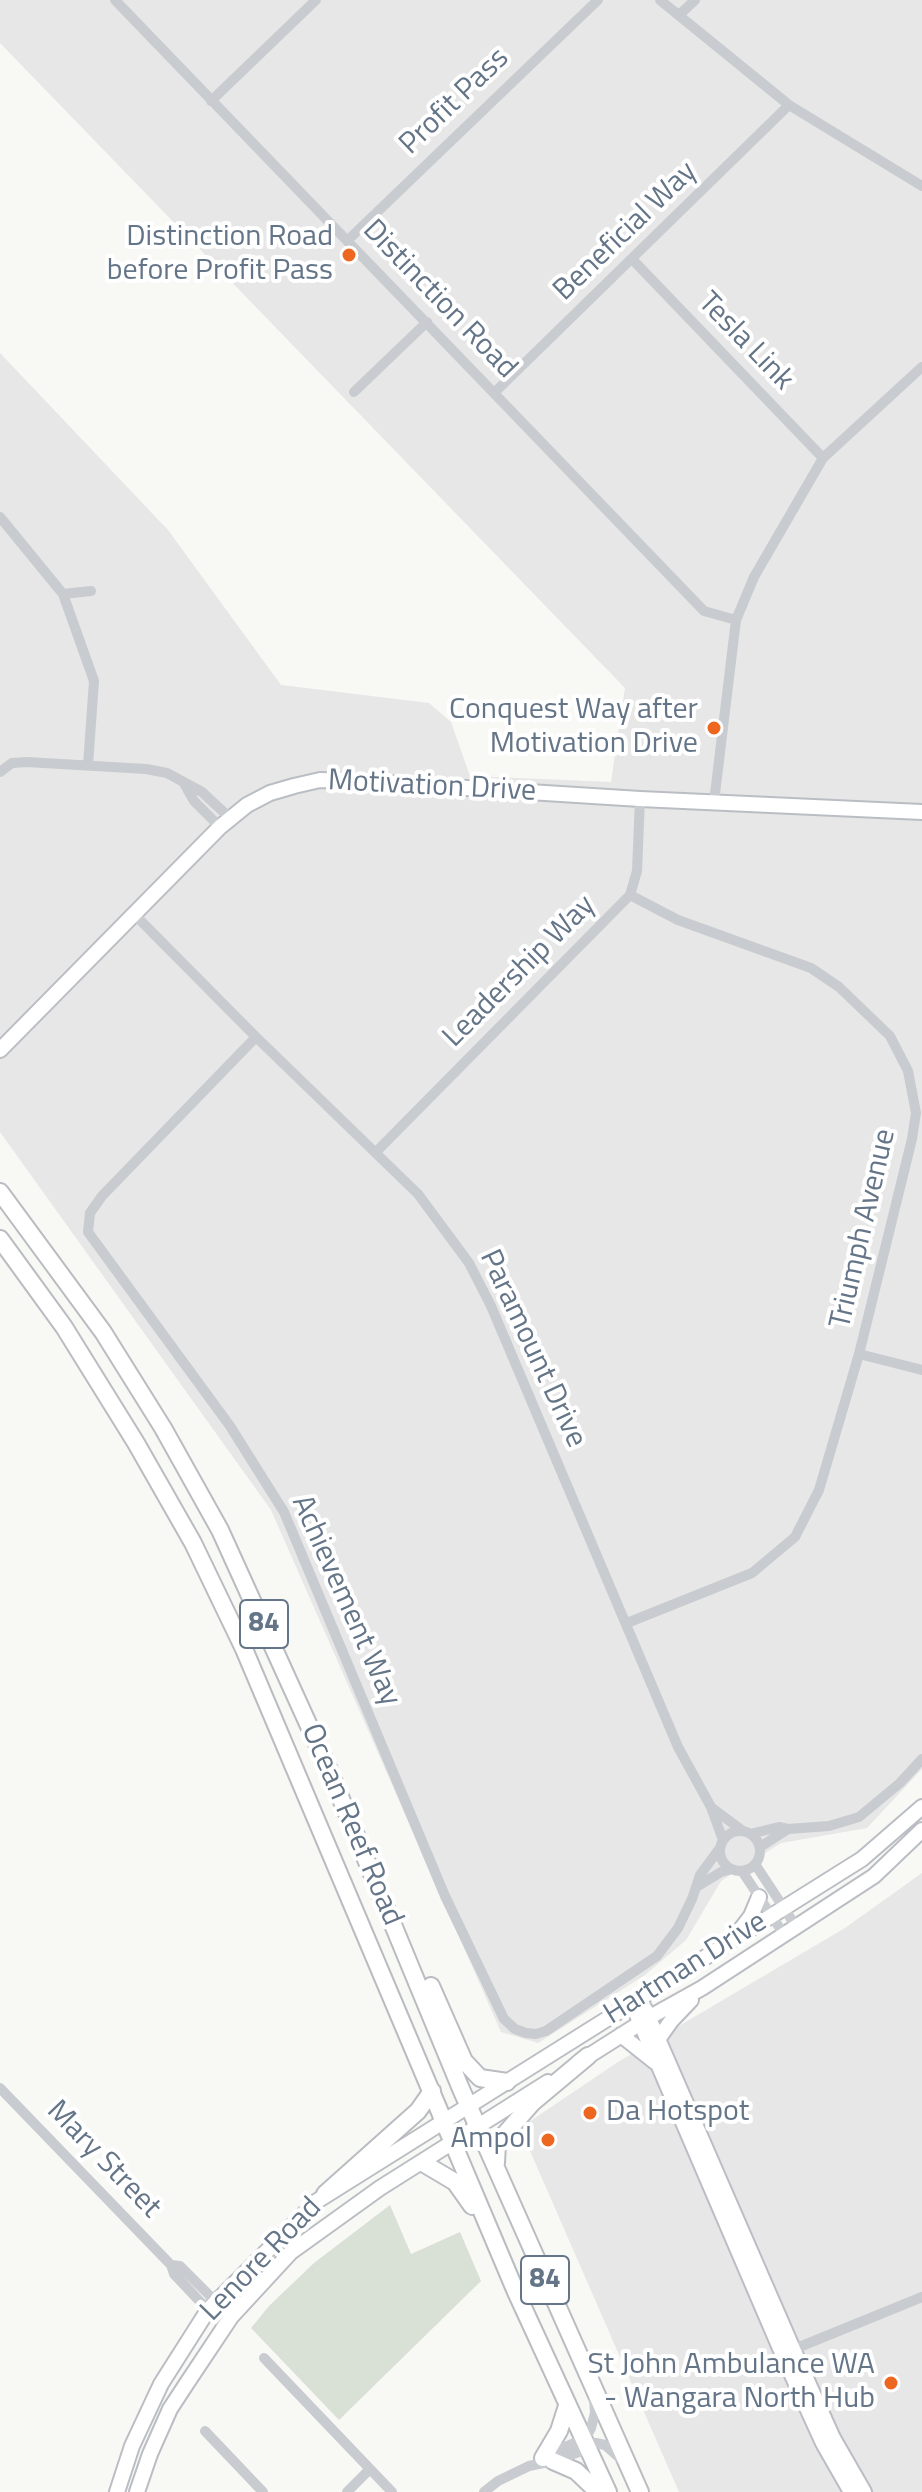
<!DOCTYPE html>
<style>
body{margin:0}
canvas{display:block;background:#f8f8f5}
</style>
<canvas width="922" height="2492"></canvas>
<script>
const ctx = document.querySelector('canvas').getContext('2d');
ctx.lineJoin = 'round';
function paint(path, color) {
  ctx.fillStyle = color;
  ctx.fill(path, 'evenodd');
}
function poly(rows) {
  const path = new Path2D();
  for (const r of rows) {
    if (r.length === 3) {
      path.moveTo(r[0] + r[2], r[1]);
      path.arc(r[0], r[1], r[2], 0, 2 * Math.PI);
      continue;
    }
    path.moveTo(r[0], r[1]);
    for (let i = 2; i < r.length; i += 2) path.lineTo(r[i], r[i + 1]);
  }
  return path;
}
function strokePath(path, color, width, dash) {
  ctx.strokeStyle = color;
  ctx.lineWidth = width;
  ctx.lineCap = dash ? 'butt' : 'round';
  ctx.setLineDash(dash || []);
  ctx.stroke(path);
}
function drawText(font, color, halo, rows, align = 'center') {
  ctx.font = font + ' "Titillium Web",sans-serif';
  ctx.lineWidth = 8;
  ctx.setLineDash([]);
  ctx.textBaseline = 'middle';
  ctx.strokeStyle = halo;
  ctx.fillStyle = color;
  for (const [text, x, y, turn = 0] of rows) {
    ctx.save();
    ctx.translate(x, y);
    ctx.rotate((+turn || 0) * Math.PI / 180);
    ctx.textAlign = isNaN(turn) ? turn : align;
    if (halo) ctx.strokeText(text, 0, 0);
    ctx.fillText(text, 0, 0);
    ctx.restore();
  }
}
paint(poly([
 [0,0,922,0,922,1769,867,1828,781,1843,721,1881,686,1940,645,1975,538,2043,501,2032,271,1510,0,1132,0,353,168,530,281,685,429,703,451,722,470,776,611,782,625,688,0,43],
 [922,1873,922,2492,679,2492,520,2128,618,2062,845,1928]
]), '#e6e7e6');
paint(poly([
 [390,2205,411,2254,460,2232,481,2281,339,2420,251,2328,269,2306,314,2263]
]), '#d9e0d6');
const secondary = poly([
 [0,1050,220,827,247,805,270,793,294,786,320,780,355,781,640,799,922,812],
 [741,1929,751,1916,759,1897],
 [645,2009,793,2349,833,2438,864,2492],
 [637,2015,782,2353,823,2443,851,2492],
 [621,2035,655,2062],
 [659,2038,671,2021,691,2000],
 [579,2062,650,2017,702,1988,874,1876,922,1830],
 [117,2492,132,2446,161,2384,208,2310,317,2201,862,1859,922,1807],
 [137,2492,150,2454,170,2409,187,2383,231,2317,291,2252,380,2188,548,2082]
]);
const primary = poly([
 [0,1192,103,1332,163,1428,220,1530,329,1770,461,2089,640,2492],
 [0,1239,64,1327,136,1443,193,1543,244,1649,516,2292,608,2492],
 [431,1986,464,2061,480,2078,507,2082],
 [423,2163,455,2182,472,2206],
 [496,2163,497,2143,533,2102,588,2056],
 [325,2194,418,2111,432,2091],
 [543,2458,559,2431,567,2406],
 [553,2461,576,2471,598,2492]
]);
strokePath(secondary, '#babec4', 18);
strokePath(primary, '#b9bcc1', 20);
strokePath(poly([
 [115,0,704,611,736,620],
 [660,0,789,105,922,186],
 [679,15,695,0],
 [211,101,316,0],
 [348,240,598,0],
 [632,259,823,458],
 [354,392,427,322],
 [495,392,789,105],
 [0,517,63,594,94,681,88,765],
 [63,594,91,591],
 [0,772,12,763,27,762,146,769,167,773,202,792,230,818],
 [185,785,194,801,220,827],
 [714,802,736,620,754,577,823,458,922,367],
 [135,915,256,1037,418,1194,469,1263,491,1306,678,1747,711,1807,723,1840],
 [256,1037,102,1196,90,1213,88,1232,230,1426,284,1512,445,1896,504,2019,515,2029,526,2033,536,2034,546,2031,657,1956,678,1928,692,1899,700,1875,720,1848],
 [376,1152,630,895,637,871,640,799],
 [859,1354,922,1370],
 [627,1623,752,1573,795,1537,819,1490,859,1354,912,1139,916,1113,908,1071,890,1036,839,987,811,968,678,920,630,895],
 [712,1808,743,1831],
 [740,1851,20],
 [750,1834,779,1827,788,1829,829,1826,859,1817,900,1783,922,1759],
 [760,1847,788,1829],
 [755,1864,797,1928],
 [742,1871,785,1936],
 [698,1886,721,1872,732,1869],
 [0,2088,171,2265,174,2274,224,2327],
 [171,2265,180,2266,231,2317],
 [787,2352,922,2297],
 [264,2358,392,2492],
 [205,2431,263,2492],
 [546,2455,574,2443,596,2443,605,2445,622,2460],
 [347,2492,370,2469],
 [484,2492,498,2481,529,2466,553,2461,579,2452,591,2428,595,2413,594,2398]
]), '#c8cbcf', 10);
strokePath(secondary, '#fff', 14);
strokePath(primary, '#fff', 16);
for (const [x, y, r, color] of [
 [349,255,8,"#ed6720"],
 [714,728,8,"#ed6720"],
 [590,2113,8,"#ed6720"],
 [548,2140,8,"#ed6720"],
 [891,2383,8,"#ed6720"]
]) {
  const dot = new Path2D();
  dot.arc(x, y, r, 0, 2 * Math.PI);
  ctx.fillStyle = color;
  ctx.fill(dot);
  strokePath(dot, '#fff', 3);
}
for (const [x, y, w] of [
 [264,1624,48],
 [545,2280,48]
]) {
  const box = new Path2D();
  box.roundRect(x - w / 2, y - 24, w, 48, 6);
  ctx.fillStyle = '#fff';
  ctx.fill(box);
  strokePath(box, '#657588', 2);
}
drawText('bold 28px', '#657588', null, [
 ["84",264,1624],
 ["84",545,2280]
]);
drawText('30px', '#657588', '#fff', [
 ["Profit Pass",455,102,-44],
 ["Beneficial Way",626,232,-44],
 ["Distinction Road",439,300,46],
 ["Tesla Link",745,342,46],
 ["Motivation Drive",432,787,3],
 ["Leadership Way",520,972,-45],
 ["Triumph Avenue",864,1229,-77],
 ["Paramount Drive",532,1349,65],
 ["Achievement Way",345,1601,66],
 ["Ocean Reef Road",351,1825,67],
 ["Hartman Drive",686,1969,-32],
 ["Mary Street",103,2160,46],
 ["Lenore Road",262,2260,-46]
]);
drawText('30px', '#657588', '#fff', [
 ["Distinction Road",333,238],
 ["before Profit Pass",333,272],
 ["Conquest Way after",698,711],
 ["Motivation Drive",698,745],
 ["Da Hotspot",606,2113,"left"],
 ["Ampol",532,2140],
 ["St John Ambulance WA",875,2366],
 ["- Wangara North Hub",875,2400]
], 'right');
</script>
